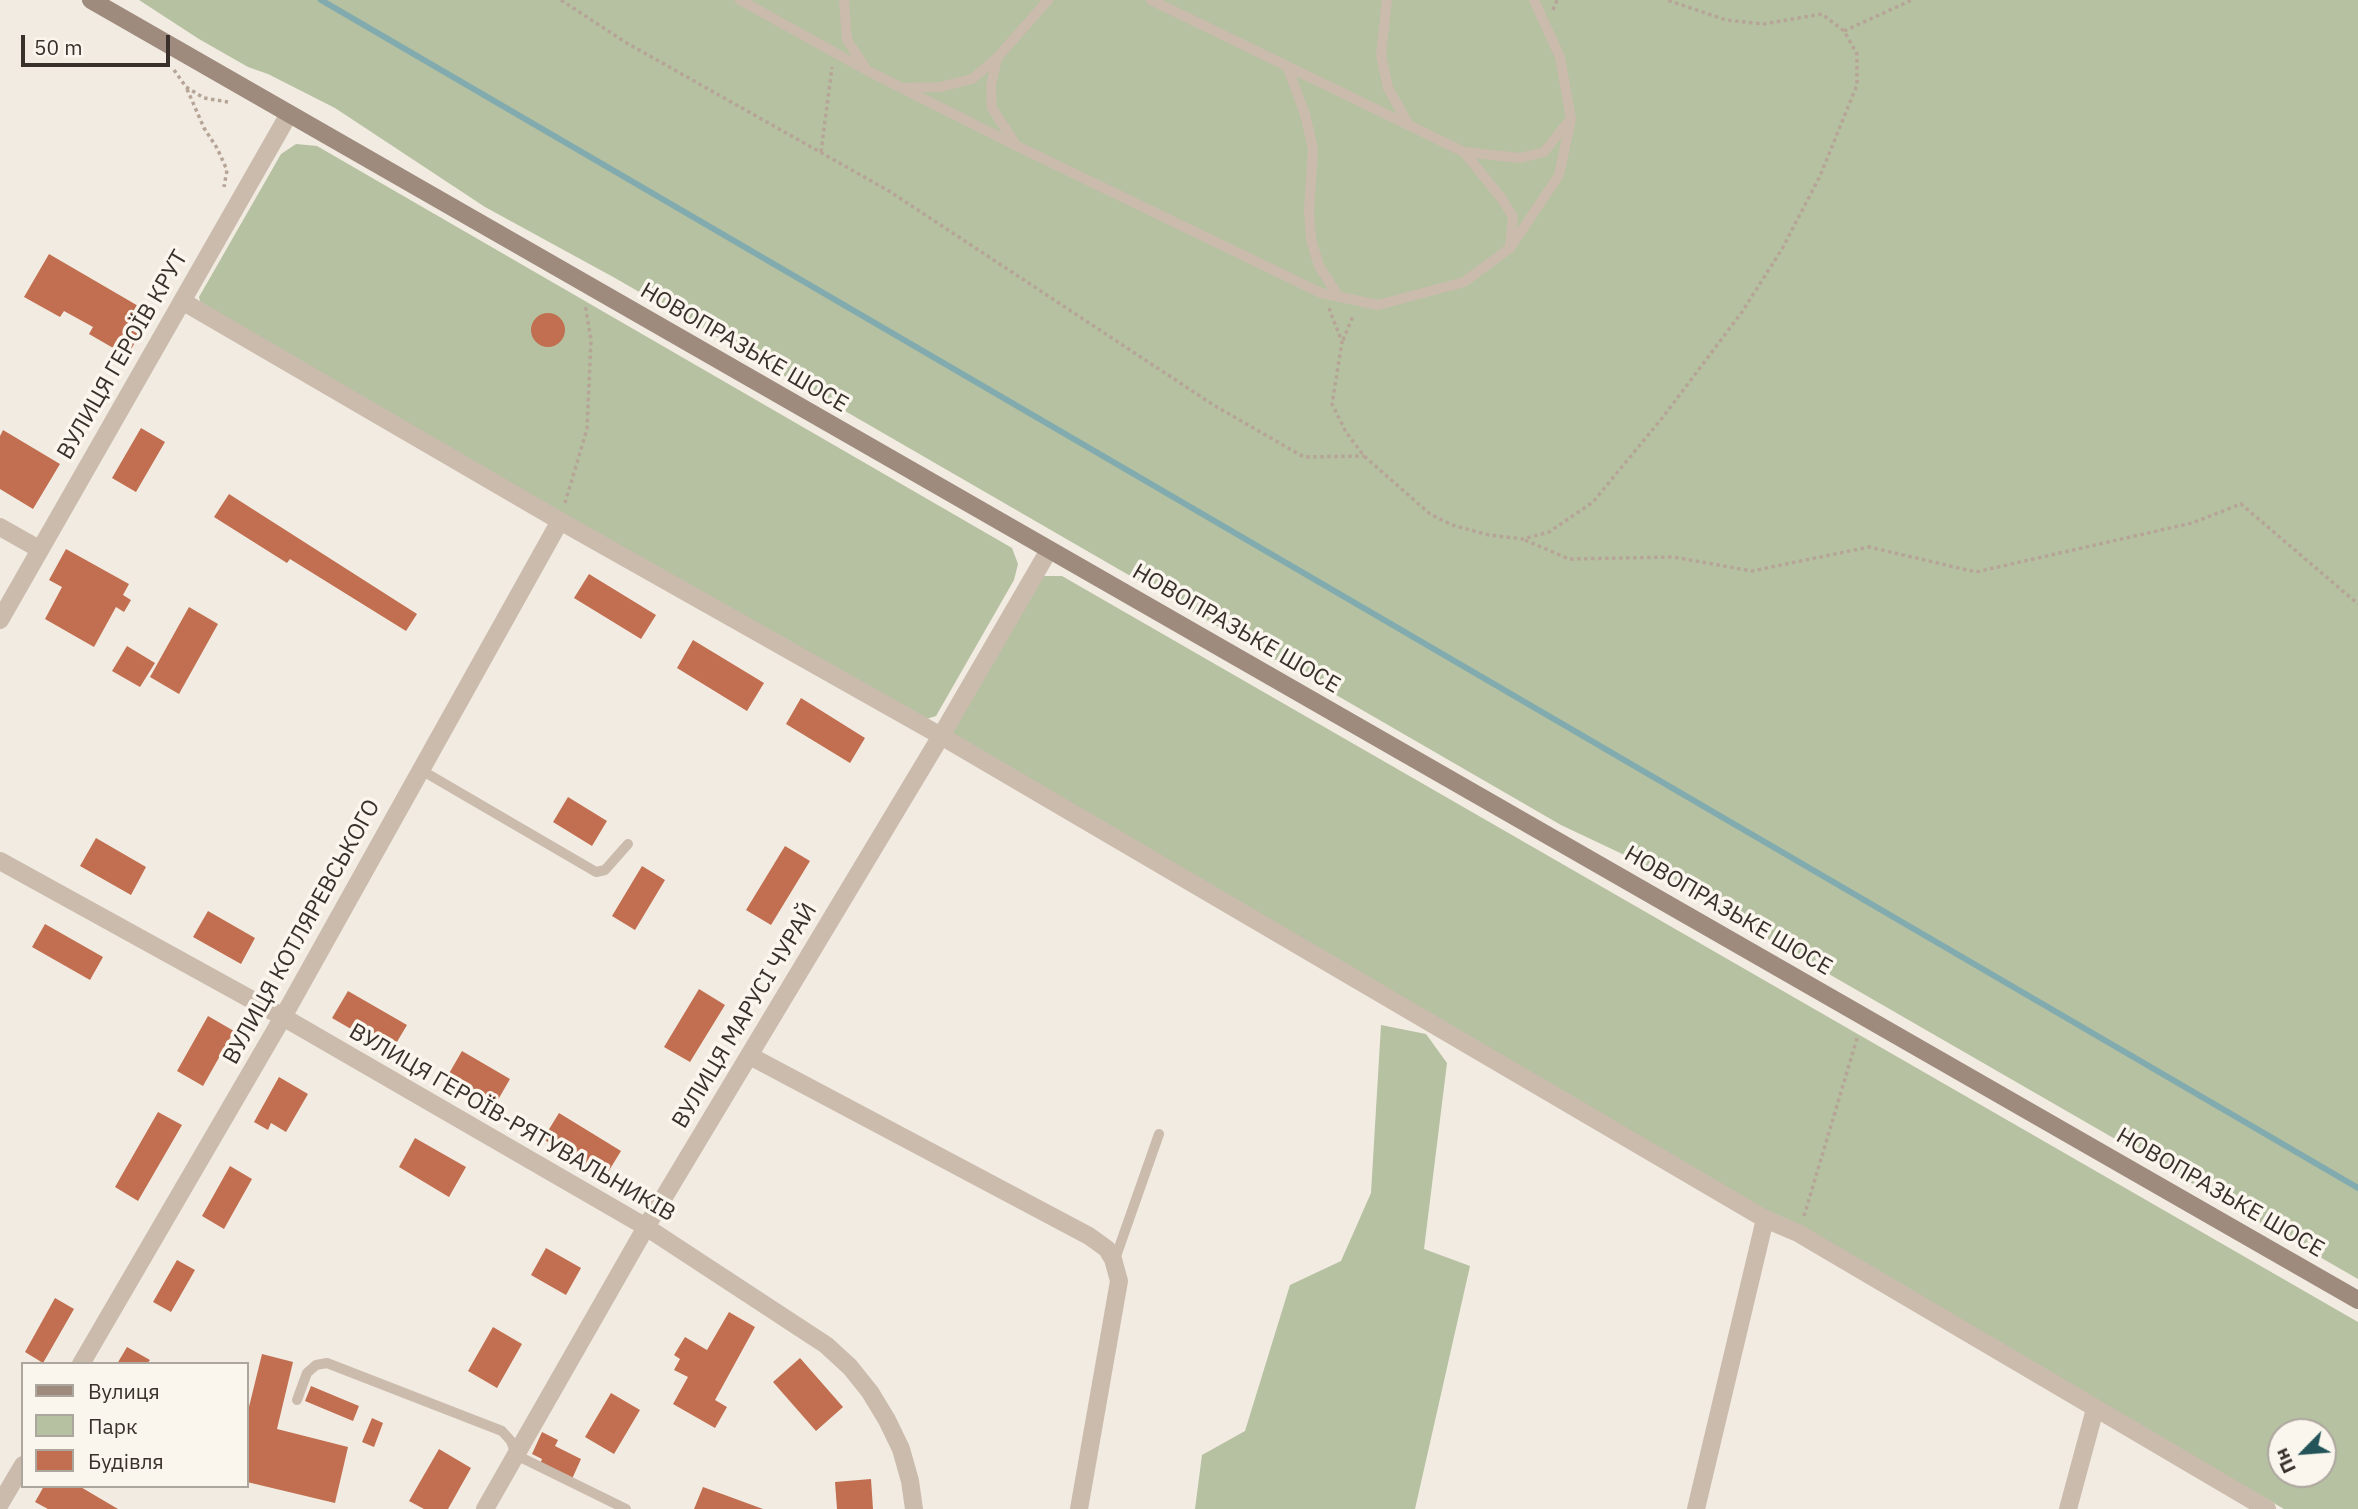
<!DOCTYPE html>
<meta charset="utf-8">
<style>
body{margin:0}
#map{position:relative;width:2358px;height:1509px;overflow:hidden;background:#f2ebe1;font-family:"IBM Plex Sans",sans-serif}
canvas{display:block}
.legend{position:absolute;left:21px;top:1362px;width:228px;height:126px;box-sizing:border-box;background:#faf5ed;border:2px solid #ada69f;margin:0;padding:9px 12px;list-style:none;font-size:21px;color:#39302b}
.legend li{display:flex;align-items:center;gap:14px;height:35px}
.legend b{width:35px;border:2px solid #ada69f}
.north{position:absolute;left:2267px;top:1418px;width:70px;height:70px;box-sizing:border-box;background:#faf5ed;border:2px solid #ada69f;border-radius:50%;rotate:245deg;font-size:19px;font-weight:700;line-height:28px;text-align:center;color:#39302b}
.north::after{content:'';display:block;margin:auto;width:24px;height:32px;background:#225459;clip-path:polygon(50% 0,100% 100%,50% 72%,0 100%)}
.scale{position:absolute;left:21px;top:35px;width:149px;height:32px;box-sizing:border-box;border:4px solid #39302b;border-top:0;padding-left:9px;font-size:21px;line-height:24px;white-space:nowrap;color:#39302b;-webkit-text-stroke:5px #faf5ed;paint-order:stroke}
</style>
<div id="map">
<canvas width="2358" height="1509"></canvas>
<ul class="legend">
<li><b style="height:9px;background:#9e8b7e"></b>Вулиця</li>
<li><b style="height:19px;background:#b5c1a1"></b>Парк</li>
<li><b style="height:19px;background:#c16f50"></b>Будівля</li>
</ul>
<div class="north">Пн</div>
<div class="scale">50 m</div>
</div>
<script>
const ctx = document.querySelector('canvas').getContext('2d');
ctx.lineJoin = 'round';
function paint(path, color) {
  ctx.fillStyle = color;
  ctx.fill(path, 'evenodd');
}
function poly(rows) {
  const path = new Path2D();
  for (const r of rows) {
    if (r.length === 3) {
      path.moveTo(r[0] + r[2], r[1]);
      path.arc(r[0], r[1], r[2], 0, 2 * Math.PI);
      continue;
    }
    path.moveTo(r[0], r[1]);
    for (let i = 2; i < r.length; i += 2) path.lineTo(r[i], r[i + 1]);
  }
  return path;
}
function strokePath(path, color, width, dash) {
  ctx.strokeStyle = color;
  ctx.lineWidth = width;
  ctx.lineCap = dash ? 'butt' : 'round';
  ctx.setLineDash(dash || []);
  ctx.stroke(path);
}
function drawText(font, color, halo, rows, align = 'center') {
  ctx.font = font + ' "IBM Plex Sans",sans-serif';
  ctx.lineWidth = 7;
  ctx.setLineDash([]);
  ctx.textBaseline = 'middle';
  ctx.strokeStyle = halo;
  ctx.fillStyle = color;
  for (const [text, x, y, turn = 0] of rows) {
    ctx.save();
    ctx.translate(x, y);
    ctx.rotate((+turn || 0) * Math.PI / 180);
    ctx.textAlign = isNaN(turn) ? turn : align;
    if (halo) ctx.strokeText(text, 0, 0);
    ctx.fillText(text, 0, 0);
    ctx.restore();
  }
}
paint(poly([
 [139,0,2358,0,2358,1279,1749,928,1671,877,1561,825,615,278,485,207,335,108,268,74,248,67,199,39],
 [296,144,317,146,1012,548,1018,564,1014,580,936,716,920,721,201,305,199,297,281,154],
 [1039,576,1062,576,2358,1322,2358,1509,2284,1509,1807,1231,1764,1211,951,733],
 [2281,1432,2323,1432,2323,1474,2281,1474],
 [1381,1025,1426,1034,1447,1063,1424,1249,1470,1266,1415,1509,1195,1509,1202,1455,1245,1431,1290,1285,1341,1261,1371,1193]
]), '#b5c1a1');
strokePath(poly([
 [321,0,2358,1188]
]), '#81abaf', 6);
paint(poly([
 [49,254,152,314,127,356,89,334,93,327,64,311,60,317,24,297],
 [548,330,17],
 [141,428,165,442,136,492,112,478],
 [3,430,60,464,33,509,0,489,0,436],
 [229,494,417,614,406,631,290,559,287,563,214,517],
 [66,549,129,584,123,595,131,600,124,612,116,607,94,647,45,619,62,587,49,580],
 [589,574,656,615,641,639,574,598],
 [189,607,218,624,179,694,150,677],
 [693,640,764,683,747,711,677,668],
 [127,646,155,663,140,687,112,671],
 [801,698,865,738,850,763,786,724],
 [568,797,607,821,592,846,553,822],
 [96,838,146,867,131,895,80,866],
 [785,846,810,861,771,925,746,910],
 [642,866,665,880,635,930,612,916],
 [208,911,255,938,241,964,193,937],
 [45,924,103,957,90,980,32,947],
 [699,989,725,1005,690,1062,664,1047],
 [348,991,407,1025,391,1052,332,1018],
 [208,1016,234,1031,203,1086,177,1071],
 [462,1051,510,1079,495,1105,447,1077],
 [279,1077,308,1094,286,1132,271,1123,268,1130,254,1122],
 [158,1112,182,1125,138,1201,115,1187],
 [559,1113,621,1151,605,1177,543,1139],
 [415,1138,466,1167,449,1197,399,1167],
 [230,1166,252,1179,224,1229,202,1216],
 [546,1248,581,1268,566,1295,531,1275],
 [177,1260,195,1270,171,1312,153,1302],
 [55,1298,74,1309,43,1363,25,1352],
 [729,1312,755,1327,715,1400,727,1407,715,1428,673,1404,688,1377,674,1370,680,1359,674,1355,685,1337,707,1350],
 [493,1327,522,1344,497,1388,468,1371],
 [127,1347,150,1360,147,1364,117,1364],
 [262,1354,293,1362,277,1429,348,1447,335,1503,247,1482,247,1415],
 [800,1358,843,1407,816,1431,773,1382],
 [311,1386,359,1406,353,1421,305,1401],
 [611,1393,640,1410,614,1454,585,1437],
 [372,1418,383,1423,374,1447,362,1442],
 [542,1432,558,1440,555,1446,581,1459,572,1479,540,1464,542,1459,532,1454],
 [439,1449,471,1468,448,1509,424,1509,409,1501],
 [871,1479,873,1509,837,1509,835,1482],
 [44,1486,79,1486,118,1509,48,1509,35,1502],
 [703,1487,763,1509,694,1509]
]), '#c16f50');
strokePath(poly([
 [561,0,625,42,889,191,1215,406,1304,457,1364,456],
 [1553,10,1557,0],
 [1844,31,1912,0],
 [174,70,186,87,204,98,228,102],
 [187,89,204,128,217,148,227,170,224,187],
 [821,152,832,67],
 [1329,308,1342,342,1332,404,1346,432,1364,456,1430,514,1452,525,1489,535,1523,539,1549,532,1593,502,1663,417,1742,312,1782,249,1820,176,1857,85,1857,54,1844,31,1822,14,1763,24,1726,20,1667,0],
 [1343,340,1353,316],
 [565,503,587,429,591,340,585,304],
 [1525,540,1569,559,1673,557,1752,571,1869,547,1976,572,2192,523,2241,504,2358,604],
 [1804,1216,1858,1035]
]), '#b6a597', 3.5, [3.5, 3.5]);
strokePath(poly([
 [740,0,868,71,1017,146,1321,293,1378,305,1464,282,1510,248,1559,175,1571,119,1560,57,1534,0],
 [844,0,847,40,865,67],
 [1151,0,1464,152,1520,158,1544,152,1568,122],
 [1387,0,1381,55,1388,88,1409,125],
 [997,59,991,85,992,108,1016,145],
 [1287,66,1305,114,1313,149,1309,210,1311,239,1319,266,1339,297],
 [905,88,940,87,972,79,997,58,1048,0],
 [1464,152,1502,199,1513,217,1510,247],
 [421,770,596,872,605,870,628,844],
 [1114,1262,1159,1134],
 [297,1400,307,1373,316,1365,327,1363,502,1431,511,1441,516,1455,626,1509]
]), '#cbbbad', 10);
strokePath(poly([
 [182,301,560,521,941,736,1765,1219,1798,1233,2267,1509],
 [0,527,39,549],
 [0,620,289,114],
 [0,861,283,1017,646,1227,826,1345,850,1367,870,1392,887,1420,901,1449,910,1481,914,1509],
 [750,1056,1089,1236,1107,1249,1113,1259,1119,1281,1079,1509],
 [81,1364,283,1017,560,521],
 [0,1504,23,1465],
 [485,1509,646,1227,941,736,1049,550],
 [1696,1509,1765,1219],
 [2068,1509,2095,1409]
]), '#cbbbad', 18);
strokePath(poly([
 [91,0,2358,1300]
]), '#9e8b7e', 18);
drawText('23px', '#39302b', '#faf5ed', [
 ["НОВОПРАЗЬКЕ ШОСЕ",744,348,30],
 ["ВУЛИЦЯ ГЕРОЇВ КРУТ",123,355,-60],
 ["НОВОПРАЗЬКЕ ШОСЕ",1236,629,30],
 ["НОВОПРАЗЬКЕ ШОСЕ",1728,911,30],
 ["ВУЛИЦЯ КОТЛЯРЕВСЬКОГО",302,932,-61],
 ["ВУЛИЦЯ МАРУСІ ЧУРАЙ",745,1016,-59],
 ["ВУЛИЦЯ ГЕРОЇВ-РЯТУВАЛЬНИКІВ",512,1123,30],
 ["НОВОПРАЗЬКЕ ШОСЕ",2220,1193,30]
]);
</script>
